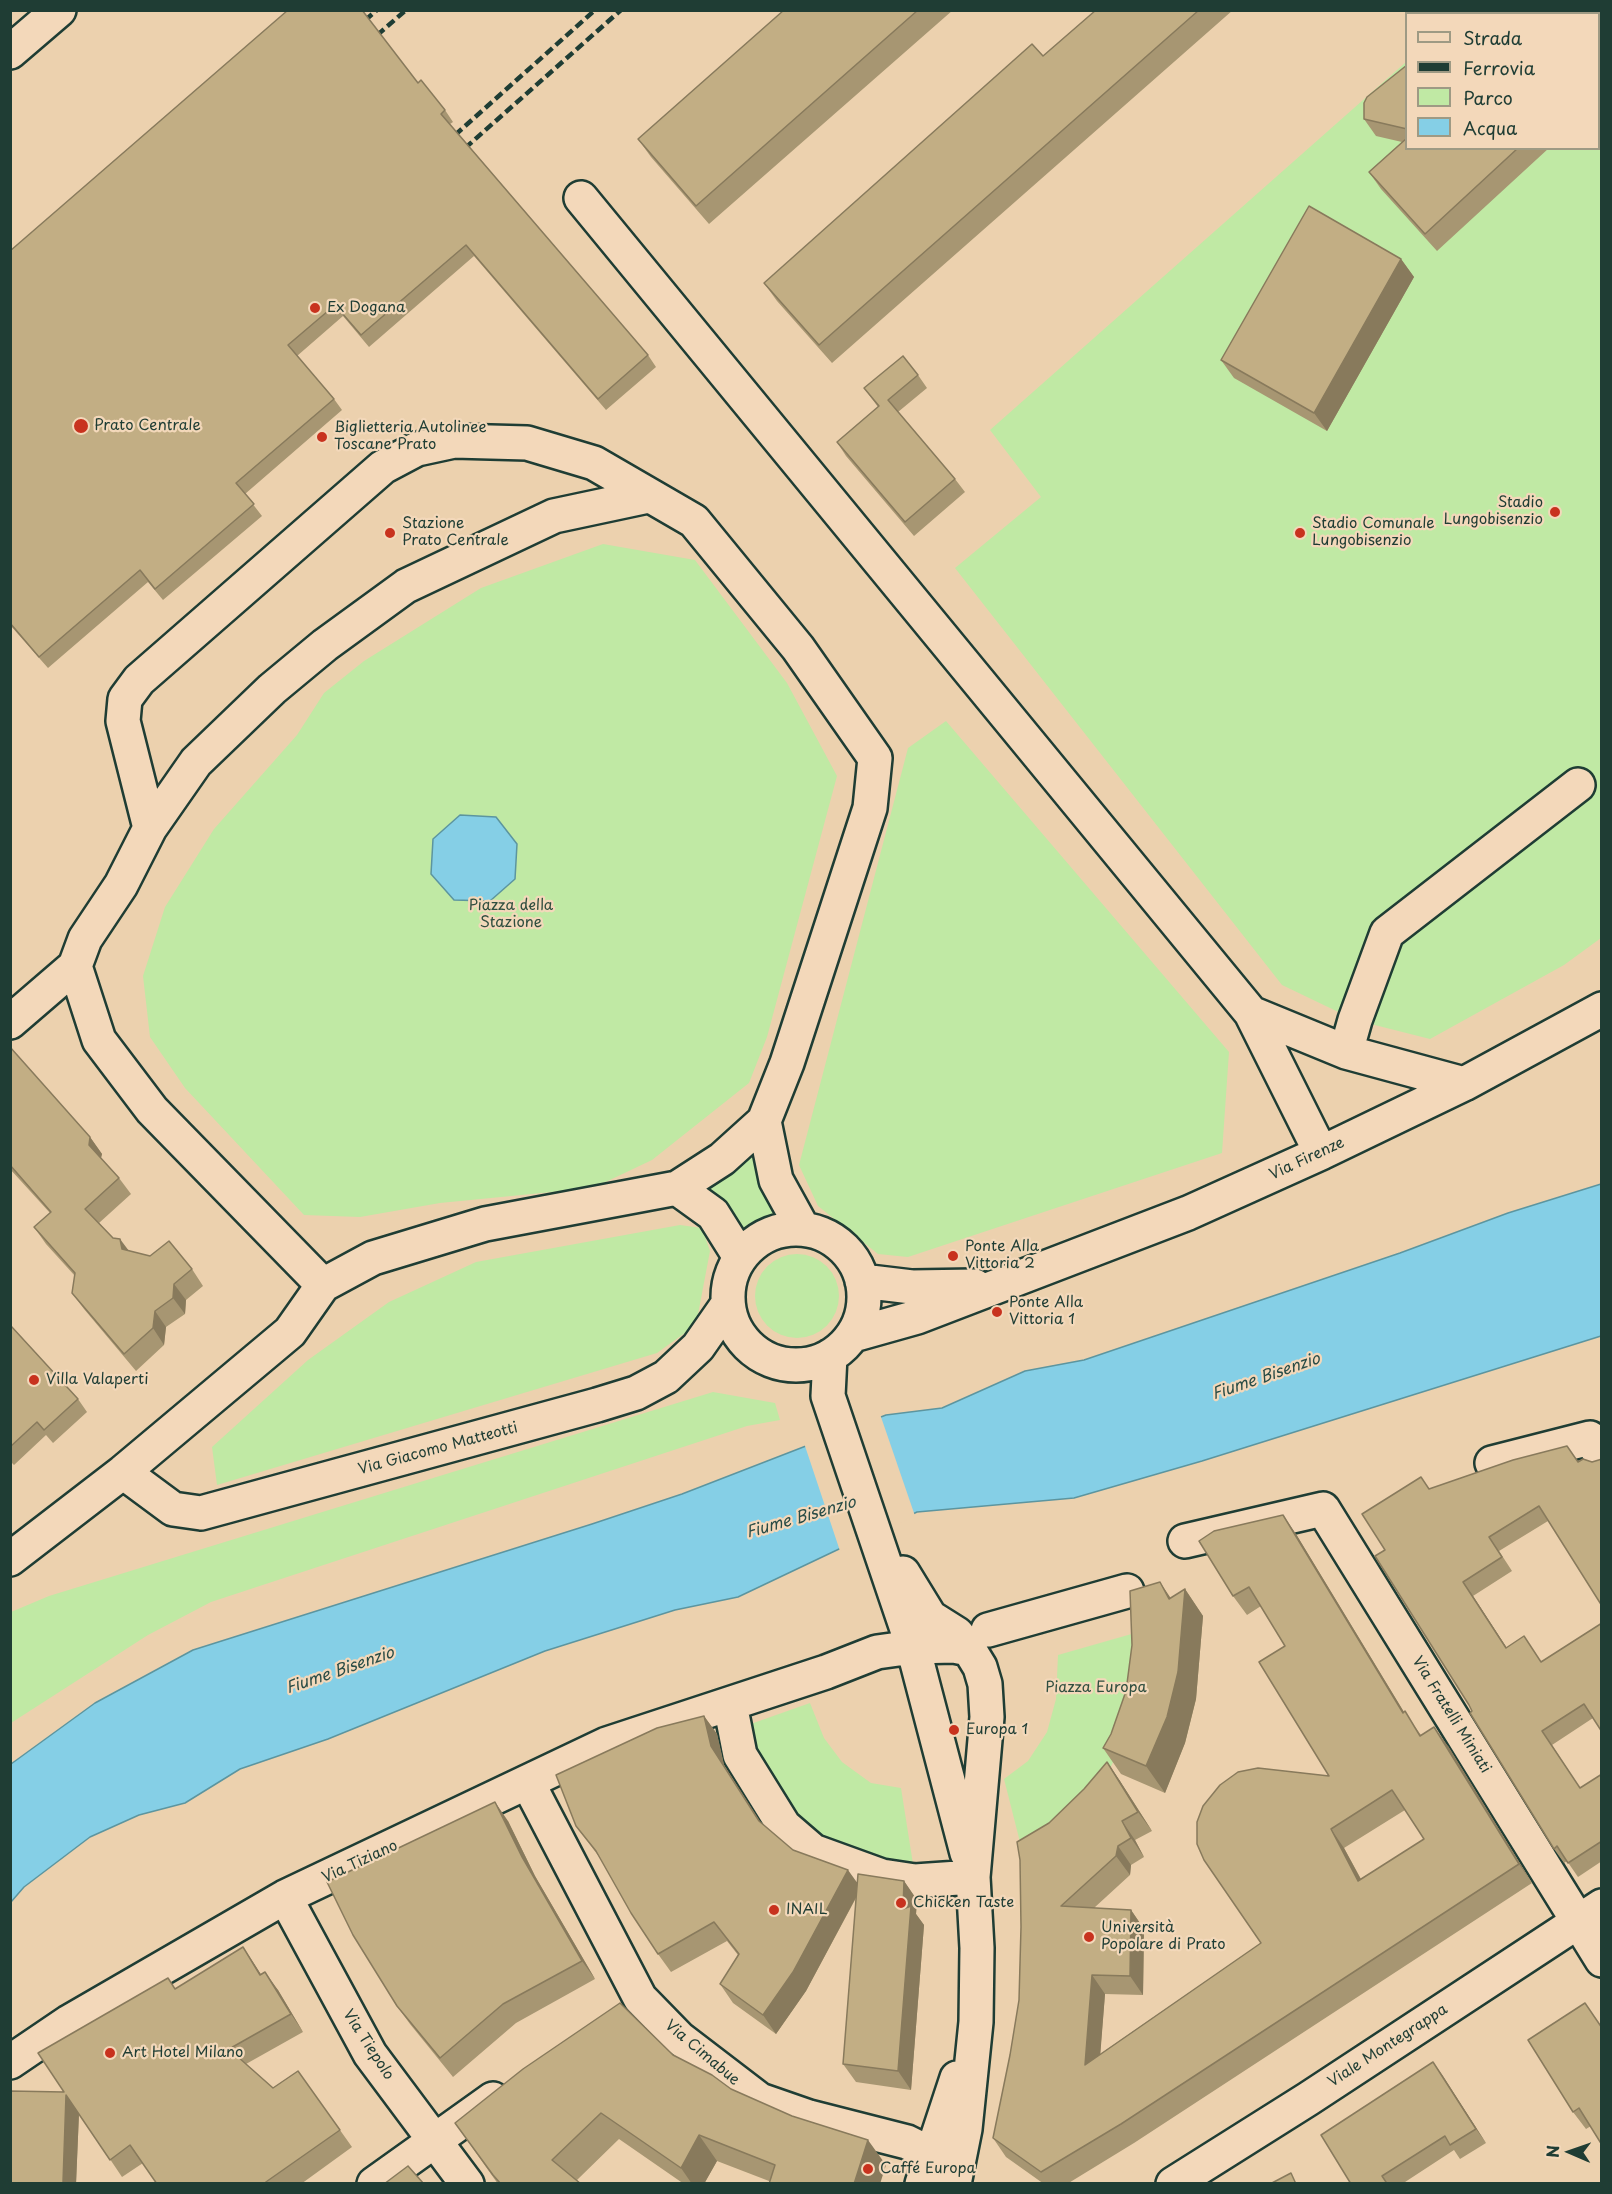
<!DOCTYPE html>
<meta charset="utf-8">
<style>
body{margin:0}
#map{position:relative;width:1612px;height:2194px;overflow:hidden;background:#ecd1ae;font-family:"Playpen Sans",sans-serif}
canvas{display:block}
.frame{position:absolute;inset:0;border:12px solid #1f3d34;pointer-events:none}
.legend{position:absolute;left:1405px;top:12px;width:195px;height:138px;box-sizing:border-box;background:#f3d8ba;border:2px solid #9e9a84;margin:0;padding:8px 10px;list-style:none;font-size:18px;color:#1f3d34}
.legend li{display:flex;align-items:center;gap:12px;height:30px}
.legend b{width:30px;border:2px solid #9e9a84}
.north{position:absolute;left:1540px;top:2122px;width:60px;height:60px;-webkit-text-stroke:4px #f3d8ba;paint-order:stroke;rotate:272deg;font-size:16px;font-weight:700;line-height:24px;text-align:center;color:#1f3d34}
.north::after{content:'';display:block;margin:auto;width:21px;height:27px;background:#1f3d34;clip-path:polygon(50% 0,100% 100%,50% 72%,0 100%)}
</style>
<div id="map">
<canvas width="1612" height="2194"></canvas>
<div class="frame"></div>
<ul class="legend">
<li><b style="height:8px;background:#f3d8ba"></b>Strada</li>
<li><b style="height:8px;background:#1f3d34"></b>Ferrovia</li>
<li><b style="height:16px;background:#c0e9a4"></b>Parco</li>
<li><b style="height:16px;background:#85cfe6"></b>Acqua</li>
</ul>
<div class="north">N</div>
</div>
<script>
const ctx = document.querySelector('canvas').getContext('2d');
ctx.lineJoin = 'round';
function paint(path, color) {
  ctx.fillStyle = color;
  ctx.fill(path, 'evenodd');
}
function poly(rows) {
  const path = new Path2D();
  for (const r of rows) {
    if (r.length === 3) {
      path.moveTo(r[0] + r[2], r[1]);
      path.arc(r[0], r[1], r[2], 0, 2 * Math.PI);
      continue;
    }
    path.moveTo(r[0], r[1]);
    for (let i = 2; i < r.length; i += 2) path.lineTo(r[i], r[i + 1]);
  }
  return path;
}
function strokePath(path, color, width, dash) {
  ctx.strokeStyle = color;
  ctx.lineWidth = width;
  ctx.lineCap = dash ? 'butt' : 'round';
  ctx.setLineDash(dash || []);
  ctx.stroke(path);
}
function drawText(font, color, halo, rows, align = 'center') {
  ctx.font = font + ' "Playpen Sans",sans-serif';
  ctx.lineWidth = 4.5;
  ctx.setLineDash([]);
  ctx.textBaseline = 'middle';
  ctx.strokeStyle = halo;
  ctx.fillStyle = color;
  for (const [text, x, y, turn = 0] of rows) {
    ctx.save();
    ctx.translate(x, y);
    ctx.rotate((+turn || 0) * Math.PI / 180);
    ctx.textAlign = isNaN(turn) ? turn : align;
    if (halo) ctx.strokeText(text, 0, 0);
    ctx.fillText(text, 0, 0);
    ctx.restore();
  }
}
paint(poly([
 [1465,10,1601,11,1601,938,1564,965,1430,1039,1355,1020,1282,985,955,568,1041,497,990,430,1406,62,1406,148,1598,148,1598,14,1461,13],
 [603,544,695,560,787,683,837,776,767,1037,749,1083,652,1160,593,1188,440,1203,360,1217,304,1215,185,1088,150,1037,143,976,165,907,214,829,297,735,324,693,364,661,481,588],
 [946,721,1229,1052,1222,1153,908,1257,878,1254,818,1206,799,1165,908,748],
 [758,1142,778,1216,759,1219,742,1230,695,1183],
 [680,1225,702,1228,710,1251,696,1325,657,1353,217,1485,212,1447,308,1360,389,1302,476,1262],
 [797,1296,42],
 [713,1392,775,1403,780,1420,747,1426,211,1602,148,1635,11,1723,11,1612,49,1596],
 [1135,1633,1121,1745,1106,1777,1021,1846,1004,1779,1028,1761,1047,1732,1056,1699,1058,1655],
 [810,1703,824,1738,842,1762,871,1783,901,1788,913,1864,882,1864,821,1842,766,1786,745,1726]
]), '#c0e9a4');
const water = poly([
 [460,815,496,817,517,844,515,879,490,901,454,900,431,874,433,839,460,815],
 [1601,1184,1601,1336,1202,1461,1074,1498,917,1512,738,1597,675,1610,545,1651,328,1739,240,1769,185,1803,139,1815,90,1837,24,1887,11,1902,11,1764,95,1703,193,1650,592,1524,682,1494,886,1415,942,1408,1025,1371,1084,1360,1400,1253,1508,1213,1601,1184]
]);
paint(water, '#85cfe6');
strokePath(water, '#5c959f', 1.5);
paint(poly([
 [880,1414,915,1516,840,1551,804,1443]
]), '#ecd1ae');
const minor = poly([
 [10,52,59,10],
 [581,198,1251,1013,1321,1153],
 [1251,1013,1346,1052,1464,1084],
 [10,1022,75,966],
 [1346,1052,1355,1020,1387,933,1578,785],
 [764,1121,776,1180,803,1229],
 [677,1188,713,1214,740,1257],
 [796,1297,68],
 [862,1281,912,1287,975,1286],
 [323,1285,152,1110,99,1040,75,966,85,939,121,885,150,828,196,762,272,689,325,645,406,586,554,516,648,496],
 [853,1335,917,1317,1188,1213,1321,1153,1464,1084,1602,1009],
 [830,1356,828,1396,913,1647,967,1853],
 [1492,1463,1590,1438,1602,1457],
 [123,1472,173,1509,201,1513,597,1405,636,1393,666,1377,698,1347,728,1304],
 [1185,1541,1323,1509,1602,1960],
 [10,1559,123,1472,290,1332,323,1285,373,1258,485,1224,677,1188,722,1159,764,1121,787,1063,870,808,875,758,798,648,694,521,594,463,527,443,454,441,417,449,383,467,139,680,125,699,123,721,150,828],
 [903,1573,930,1617,957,1634,969,1649],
 [988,1630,1127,1591],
 [730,1704,740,1755,784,1826,813,1851,882,1876,915,1881,973,1877],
 [528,1783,640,1998,679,2038,760,2100,809,2117,907,2142,931,2154],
 [285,1897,370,2054,467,2184],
 [10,2062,69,2022,285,1897,607,1744,826,1672,877,1652,913,1647,954,1646,969,1649,980,1667,985,1684,987,1717,973,1877,977,1948,976,2022,965,2129,954,2184],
 [374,2184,493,2099],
 [922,2184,957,2078],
 [1173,2184,1308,2099,1602,1906]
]);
strokePath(minor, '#1f3d34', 38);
strokePath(minor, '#f3d8ba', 33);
strokePath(poly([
 [355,29,377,10],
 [367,44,406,10],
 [445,144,595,10],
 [455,157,621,10]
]), '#1f3d34', 4.5, [9, 4.5]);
paint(poly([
 [784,10,953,10,709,224,651,157,638,139],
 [1096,10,1233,10,832,363,777,301,764,283,1043,56],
 [1602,10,1602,119,1599,119,1599,14],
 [1407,65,1407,148,1549,148,1437,251,1381,189,1369,172,1402,142,1376,136,1364,119],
 [418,83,445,110,453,122,450,124,648,355,656,367,606,410,474,256,369,347,343,316,297,356,334,399,342,410,245,494,262,516,163,600,148,582,48,668,10,625,10,251],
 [1401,259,1414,277,1327,431,1234,378,1221,360],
 [918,375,927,388,898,412,955,479,965,492,914,536,846,456,837,442,878,407,864,388],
 [10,1047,90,1137,102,1154,101,1158,119,1178,131,1194,99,1223,113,1238,129,1251,192,1269,203,1286,186,1300,185,1314,166,1327,164,1345,136,1371,84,1309,72,1293,75,1276,46,1244,34,1227,50,1213,10,1169],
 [10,1326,78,1399,87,1412,53,1443,46,1435,14,1465,10,1461],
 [1513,1460,1548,1521,1499,1551,1512,1571,1473,1596,1506,1647,1541,1662,1602,1623,1593,1718,1552,1745,1580,1788,1602,1774,1602,1861,1578,1877,1567,1861,1564,1863,1554,1849,1472,1711,1469,1705,1385,1550,1430,1489],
 [1296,1534,1404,1712,1421,1735,1448,1746,1532,1883,1134,2143,1067,2184,1044,2184,1006,2157,993,2138,1010,2055,1049,1823,1084,1789,1107,1762,1120,1781,1152,1831,1135,1840,1144,1857,1131,1865,1130,1875,1094,1908,1131,1910,1144,1929,1143,1995,1105,1994,1100,2054,1261,1943,1329,1776,1285,1646,1261,1606,1247,1615,1233,1596],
 [1405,1810,1424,1839,1361,1879,1344,1848],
 [1185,1589,1203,1616,1196,1699,1185,1743,1165,1793,1121,1774,1103,1748,1111,1734,1171,1598],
 [704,1716,717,1734,724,1765,761,1824,793,1850,858,1883,904,1881,917,1900,916,1914,924,1925,911,2090,856,2082,843,2064,856,1898,806,1991,776,2034,733,2003,720,1984,738,1955,727,1941,671,1972,658,1954,600,1858,576,1826],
 [508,1821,535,1876,595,1979,516,2023,453,2077,410,2024,397,2006],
 [243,1947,261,1975,278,1990,303,2032,246,2064,273,2088,298,2071,352,2147,301,2184,157,2184,143,2163,122,2177,79,2113,76,2184,10,2184,64,2092,175,1989],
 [1585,2003,1602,2027,1602,2145,1591,2126,1586,2129,1573,2112],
 [673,2055,731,2089,886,2165,769,2181,717,2161,704,2184,684,2184,619,2139,577,2180,581,2184,498,2184,455,2123],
 [1433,2062,1486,2143,1460,2159,1454,2150,1402,2184,1351,2184]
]), '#a79672');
paint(poly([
 [1401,259,1414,277,1327,431,1314,413],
 [90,1137,102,1154,100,1161,89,1145],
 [120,1239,132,1255,122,1249],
 [174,1284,186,1300,185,1314,173,1298],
 [155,1311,166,1327,164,1345,153,1328],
 [1283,1515,1296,1534,1416,1732,1403,1713],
 [1160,1582,1178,1609,1185,1589,1203,1616,1196,1699,1185,1743,1165,1793,1146,1766,1169,1599],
 [1463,1582,1473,1596,1516,1662,1506,1648],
 [704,1716,717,1734,724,1765,772,1840,759,1821,711,1746],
 [1434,1727,1448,1746,1532,1883,1519,1864],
 [1107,1762,1120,1781,1152,1831,1138,1812],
 [495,1802,508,1821,535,1876,595,1979,582,1961,522,1857],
 [1122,1821,1135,1840,1144,1857,1131,1838],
 [1331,1829,1344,1848,1372,1900,1358,1881],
 [1118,1846,1131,1865,1130,1875,1116,1856],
 [848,1870,861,1888,806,1991,776,2034,763,2015],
 [904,1881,917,1900,916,1914,924,1925,911,2090,898,2071],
 [1131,1910,1144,1929,1143,1995,1130,1976],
 [243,1947,255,1965,273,1993,260,1975],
 [265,1972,278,1990,303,2032,291,2014],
 [1092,1975,1105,1994,1098,2084,1085,2065],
 [1433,2062,1443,2076,1486,2143,1476,2129],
 [66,2095,79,2113,76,2184,65,2184,63,2182],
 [699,2135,717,2161,704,2184,692,2184,681,2168],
 [868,2140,886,2165,880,2184,854,2184]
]), '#887a5c');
const building = poly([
 [288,10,362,10,418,83,421,80,445,110,441,114,648,355,598,399,466,245,361,335,335,305,288,345,334,399,236,483,254,504,155,589,140,570,39,657,10,623,10,251,288,10],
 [784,10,918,10,696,206,638,139,784,10],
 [1096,10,1199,10,819,345,764,283,1032,44,1043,56,1096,10],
 [1539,10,1602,10,1602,97,1599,98,1599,14,1540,14,1539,10],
 [1407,65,1407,129,1364,119,1364,103,1367,97,1407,65],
 [1407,138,1407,148,1518,148,1425,234,1369,172,1407,138],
 [1309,206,1401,259,1314,413,1221,360,1309,206],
 [903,356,918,375,888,400,955,479,905,522,837,442,879,406,864,388,903,356],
 [10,1047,90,1137,89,1145,119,1178,85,1209,113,1238,120,1239,122,1249,150,1256,169,1241,192,1269,174,1284,173,1298,155,1311,153,1328,124,1354,72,1293,75,1273,34,1227,51,1212,10,1165,10,1047],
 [10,1326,11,1326,78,1399,44,1430,37,1422,10,1447,10,1326],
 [1567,1446,1578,1462,1583,1459,1592,1462,1602,1459,1602,1606,1539,1506,1489,1537,1502,1557,1463,1582,1506,1648,1524,1636,1541,1662,1602,1623,1602,1732,1584,1704,1542,1731,1580,1788,1602,1774,1602,1841,1568,1863,1557,1846,1554,1849,1470,1713,1472,1711,1469,1705,1375,1556,1385,1550,1362,1514,1421,1477,1429,1489,1513,1460,1567,1446],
 [1283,1515,1403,1713,1405,1711,1420,1736,1434,1727,1519,1864,1121,2124,1041,2172,993,2138,1010,2055,1019,2000,1021,1927,1020,1860,1017,1842,1049,1823,1084,1789,1107,1762,1138,1812,1122,1821,1131,1838,1118,1846,1116,1856,1061,1906,1131,1910,1130,1976,1092,1975,1085,2065,1261,1943,1204,1860,1197,1844,1197,1822,1203,1806,1220,1785,1238,1772,1258,1768,1329,1776,1259,1662,1285,1646,1249,1587,1233,1596,1199,1541,1214,1531,1283,1515],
 [1392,1790,1424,1839,1358,1881,1331,1829,1392,1790],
 [1160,1582,1169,1599,1185,1589,1178,1672,1167,1717,1146,1766,1103,1748,1111,1734,1126,1691,1132,1645,1130,1591,1160,1582],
 [704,1716,711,1746,759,1821,793,1850,848,1870,793,1972,763,2015,720,1984,739,1954,714,1922,658,1954,631,1913,596,1851,576,1826,556,1775,657,1728,704,1716],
 [495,1802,522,1857,582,1961,503,2004,440,2058,397,2006,353,1935,327,1882,495,1802],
 [858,1874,904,1881,903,1909,911,1906,898,2071,843,2064,858,1874],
 [243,1947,260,1975,265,1972,291,2014,229,2049,273,2088,298,2071,340,2130,263,2184,157,2184,130,2145,110,2160,66,2095,63,2182,65,2184,10,2184,10,2091,64,2092,38,2053,168,1978,175,1989,243,1947],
 [620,2003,673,2055,712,2075,731,2089,792,2116,868,2140,854,2184,769,2184,775,2165,699,2135,681,2168,601,2113,552,2160,581,2184,501,2184,493,2175,455,2123,523,2069,620,2003],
 [1585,2003,1602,2028,1602,2145,1579,2108,1573,2112,1528,2040,1585,2003],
 [1433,2062,1476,2129,1450,2145,1445,2136,1382,2176,1386,2182,1383,2184,1351,2184,1321,2135,1433,2062],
 [408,2166,424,2184,384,2184,408,2166],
 [1291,2173,1296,2184,1270,2184,1291,2173]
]);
paint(building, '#c2ae84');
strokePath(building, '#887a5c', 1.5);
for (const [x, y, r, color] of [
 [315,308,6,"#c8321e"],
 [81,426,8,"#c8321e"],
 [322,437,6,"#c8321e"],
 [1555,512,6,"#c8321e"],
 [390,533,6,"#c8321e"],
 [1300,533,6,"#c8321e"],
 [953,1256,6,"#c8321e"],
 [997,1312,6,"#c8321e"],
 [34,1380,6,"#c8321e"],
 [954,1730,6,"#c8321e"],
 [901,1903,6,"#c8321e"],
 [774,1910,6,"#c8321e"],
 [1089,1937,6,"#c8321e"],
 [110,2053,6,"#c8321e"],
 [868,2169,6,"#c8321e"]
]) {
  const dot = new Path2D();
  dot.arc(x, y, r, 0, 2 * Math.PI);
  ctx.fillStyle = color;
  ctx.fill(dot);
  strokePath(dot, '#f3d8ba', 2);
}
drawText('15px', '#1f3d34', '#f3d8ba', [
 ["Ex Dogana",327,308],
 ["Prato Centrale",94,426],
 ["Biglietteria Autolinee",334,428],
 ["Toscane Prato",334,445],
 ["Stadio",1543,503,"right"],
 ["Lungobisenzio",1543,520,"right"],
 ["Stazione",402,524],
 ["Prato Centrale",402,541],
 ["Stadio Comunale",1312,524],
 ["Lungobisenzio",1312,541],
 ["Ponte Alla",965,1247],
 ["Vittoria 2",965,1264],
 ["Ponte Alla",1009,1303],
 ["Vittoria 1",1009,1320],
 ["Villa Valaperti",46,1380],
 ["Europa 1",966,1730],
 ["Chicken Taste",913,1903],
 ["INAIL",786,1910],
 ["Università",1101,1928],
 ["Popolare di Prato",1101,1945],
 ["Art Hotel Milano",122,2053],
 ["Caffé Europa",880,2169]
], 'left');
drawText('15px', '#2f4e3f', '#f3d8ba', [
 ["Piazza della",511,906],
 ["Stazione",511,923],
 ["Piazza Europa",1096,1688]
]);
drawText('15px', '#1f3d34', '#f3d8ba', [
 ["Via Firenze",1307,1159,-25],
 ["Via Giacomo Matteotti",438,1449,-15],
 ["Via Fratelli Miniati",1451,1715,58],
 ["Via Tiziano",360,1862,-25],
 ["Via Tiepolo",368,2045,57],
 ["Viale Montegrappa",1388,2046,-33],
 ["Via Cimabue",702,2053,40]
]);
drawText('italic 16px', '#294c46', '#f3d8ba', [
 ["Fiume Bisenzio",1266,1377,-19],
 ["Fiume Bisenzio",801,1518,-16],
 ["Fiume Bisenzio",340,1671,-19]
]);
</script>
